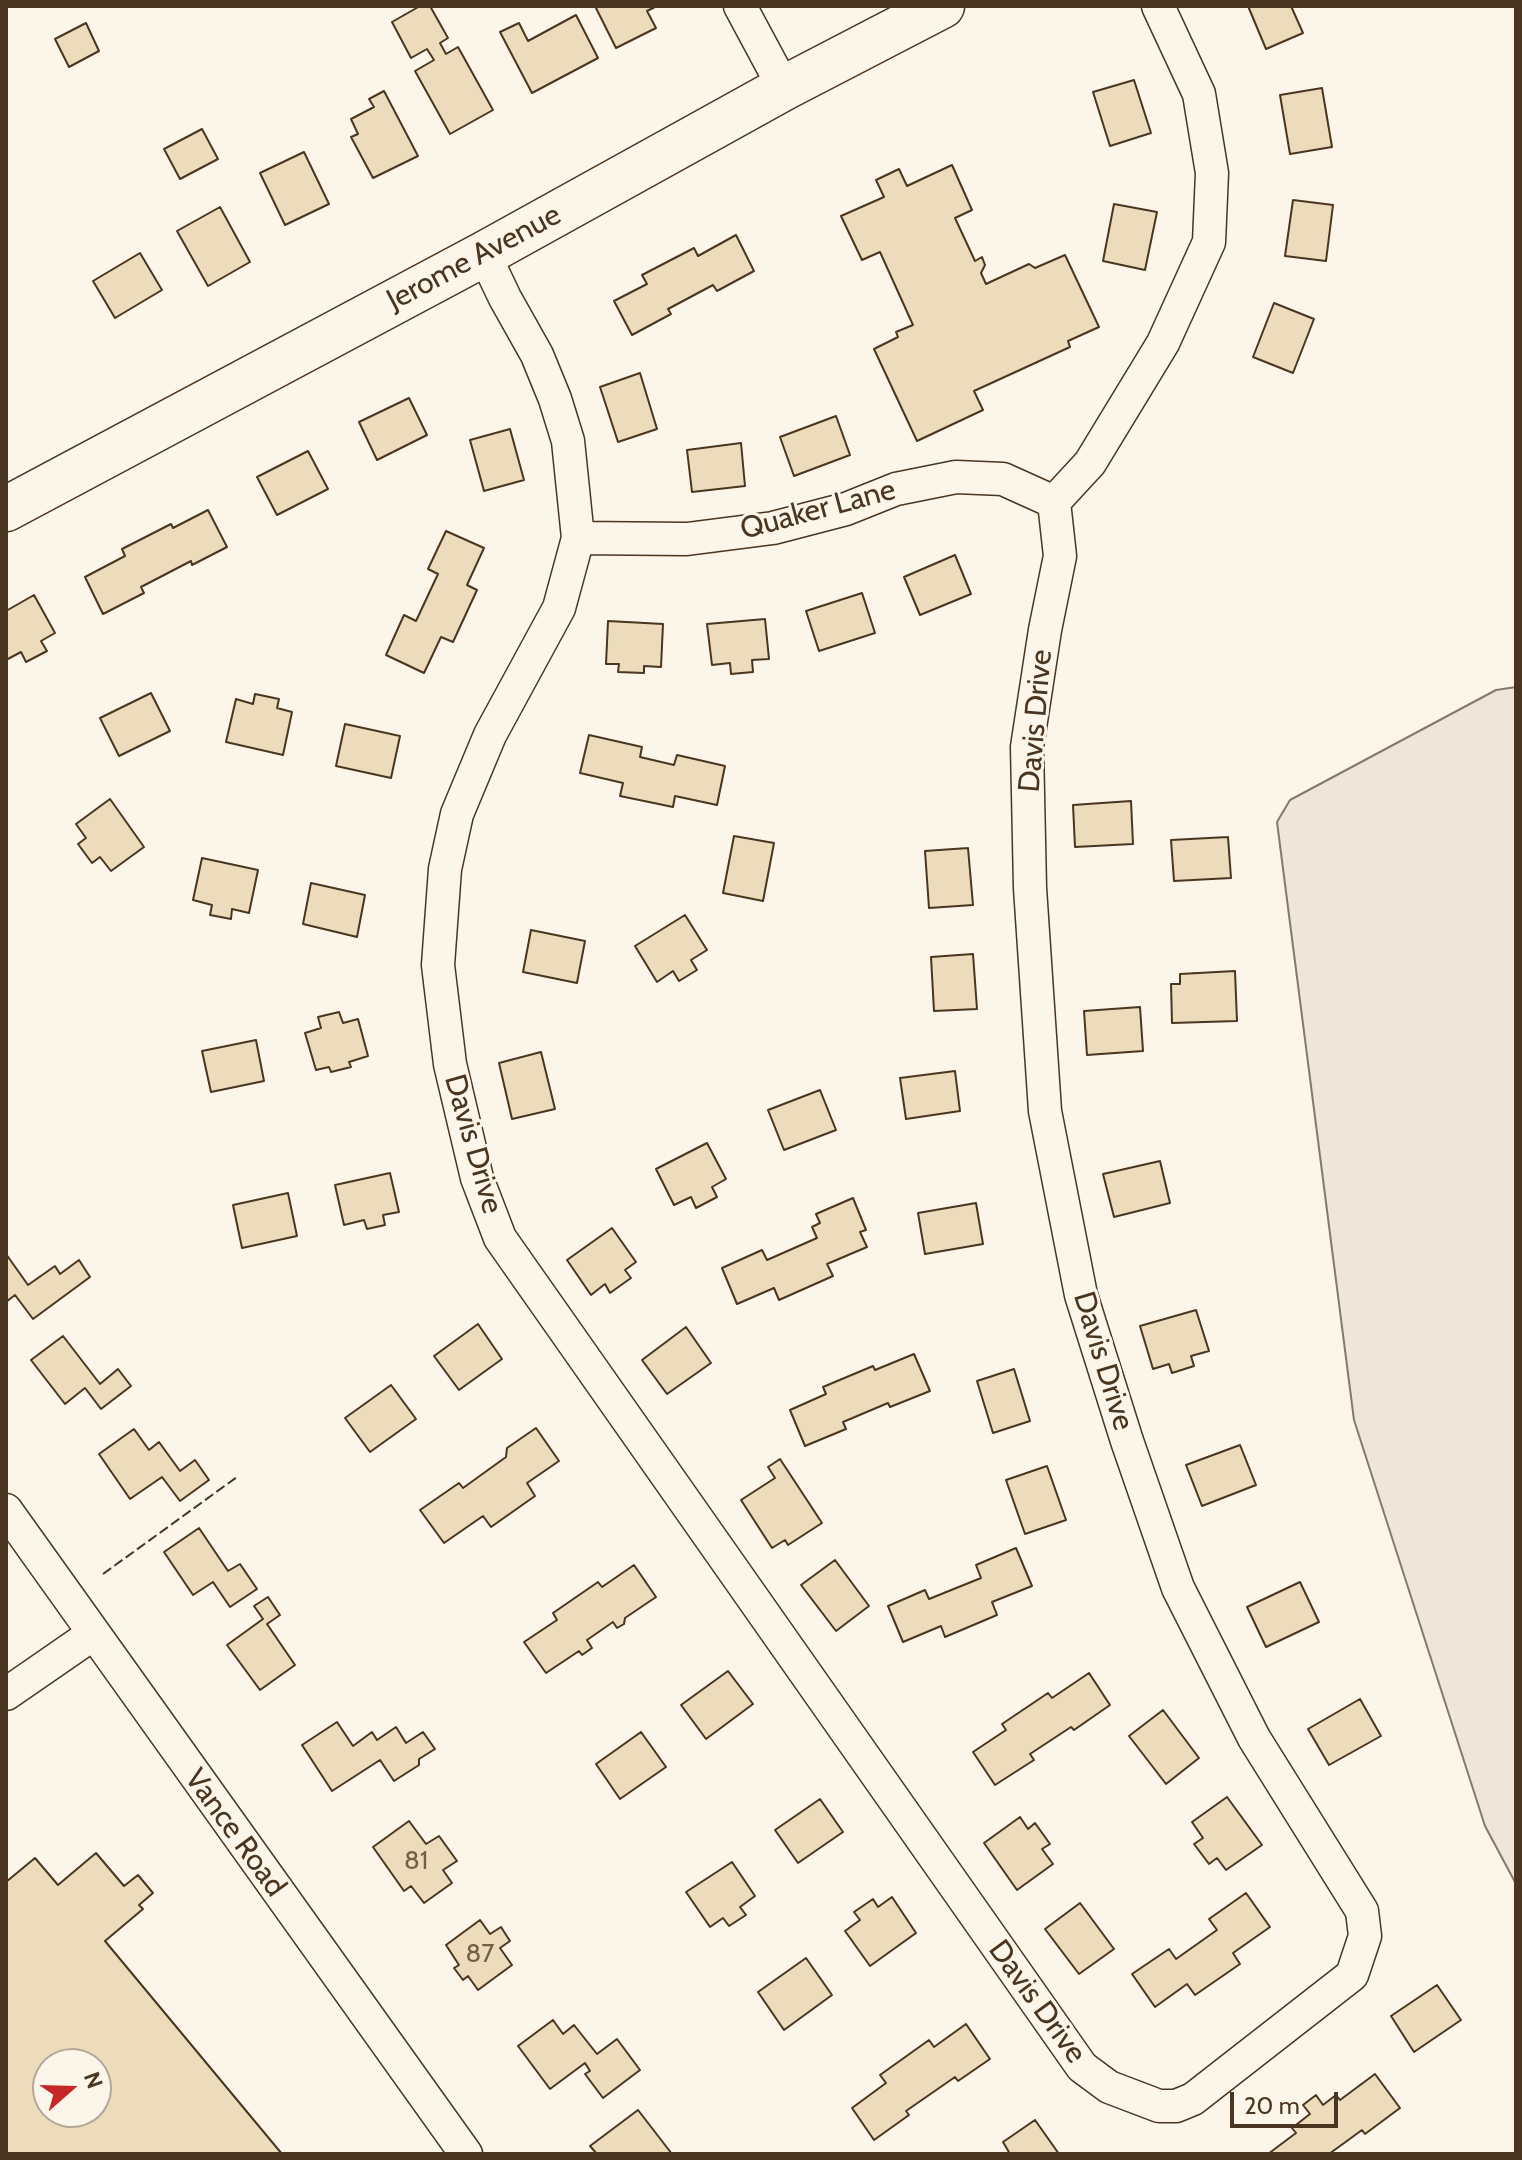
<!DOCTYPE html>
<style>
body{margin:0}
#map{position:relative;width:1522px;height:2160px;overflow:hidden;background:#fbf6e9;font-family:Cabin,sans-serif}
canvas{display:block}
.frame{position:absolute;inset:0;border:8px solid #4a3520;pointer-events:none}
.north{position:absolute;left:32px;top:2048px;width:80px;height:80px;box-sizing:border-box;background:#fbf6e9;border:2px solid #b4a999;border-radius:50%;rotate:70deg;font-size:22px;font-weight:700;line-height:32px;text-align:center;color:#4a3520}
.north::after{content:'';display:block;margin:auto;width:28px;height:36px;background:#c62828;clip-path:polygon(50% 0,100% 100%,50% 72%,0 100%)}
.scale{position:absolute;left:1230px;top:2092px;width:108px;height:36px;box-sizing:border-box;border:4px solid #4a3520;border-top:0;padding-left:10px;font-size:24px;line-height:28px;white-space:nowrap;color:#4a3520;-webkit-text-stroke:6px #fbf6e9;paint-order:stroke}
</style>
<div id="map">
<canvas width="1522" height="2160"></canvas>
<div class="frame"></div>
<div class="north">N</div>
<div class="scale">20 m</div>
</div>
<script>
const ctx = document.querySelector('canvas').getContext('2d');
ctx.lineJoin = 'round';
function paint(path, color) {
  ctx.fillStyle = color;
  ctx.fill(path, 'evenodd');
}
function poly(rows) {
  const path = new Path2D();
  for (const r of rows) {
    path.moveTo(r[0], r[1]);
    for (let i = 2; i < r.length; i += 2) path.lineTo(r[i], r[i + 1]);
  }
  return path;
}
function strokePath(path, color, width, dash) {
  ctx.strokeStyle = color;
  ctx.lineWidth = width;
  ctx.lineCap = dash ? 'butt' : 'round';
  ctx.setLineDash(dash || []);
  ctx.stroke(path);
}
function drawText(font, color, halo, rows, align = 'center') {
  ctx.font = font + ' Cabin,sans-serif';
  ctx.lineWidth = 6;
  ctx.setLineDash([]);
  ctx.textBaseline = 'middle';
  ctx.strokeStyle = halo;
  ctx.fillStyle = color;
  for (const [text, x, y, turn = 0] of rows) {
    ctx.save();
    ctx.translate(x, y);
    ctx.rotate((+turn || 0) * Math.PI / 180);
    ctx.textAlign = isNaN(turn) ? turn : align;
    if (halo) ctx.strokeText(text, 0, 0);
    ctx.fillText(text, 0, 0);
    ctx.restore();
  }
}
const green = poly([
 [1516,687,1516,1884,1485,1826,1354,1420,1277,822,1290,800,1496,690,1516,687]
]);
paint(green, '#ede6d9');
strokePath(green, '#887966', 2);
const building = poly([
 [420,6,430,6,448,38,440,43,446,54,458,47,493,110,450,134,415,71,434,60,427,49,411,58,392,22,420,6],
 [595,6,657,6,647,11,656,28,616,48,595,6],
 [1248,6,1291,6,1303,33,1266,49,1248,6],
 [576,15,598,58,532,93,500,32,519,23,528,41,576,15],
 [86,23,99,51,69,67,55,39,86,23],
 [1134,80,1151,133,1110,146,1093,92,1134,80],
 [1322,88,1332,147,1290,154,1280,95,1322,88],
 [384,91,418,156,373,178,351,137,358,134,351,119,374,107,369,99,384,91],
 [202,129,218,159,180,179,164,149,202,129],
 [304,152,329,204,285,225,260,173,304,152],
 [952,165,972,210,955,218,975,261,982,257,985,265,981,273,986,284,1029,264,1035,268,1065,255,1099,327,1068,341,1070,347,974,391,983,410,917,441,874,349,898,337,896,332,913,325,880,252,862,260,841,216,884,197,876,180,899,169,907,186,952,165],
 [1293,200,1333,205,1326,261,1285,256,1293,200],
 [1114,204,1157,212,1145,270,1103,261,1114,204],
 [220,207,250,262,208,286,177,231,220,207],
 [736,235,754,271,717,291,713,285,668,309,671,314,632,335,614,301,647,284,642,275,694,248,698,256,736,235],
 [140,253,162,290,115,318,93,281,140,253],
 [1274,303,1314,319,1293,373,1253,357,1274,303],
 [640,373,657,429,618,442,600,387,640,373],
 [409,398,427,435,377,460,359,422,409,398],
 [836,416,850,455,794,476,780,437,836,416],
 [510,429,524,480,484,491,470,440,510,429],
 [741,443,745,486,692,492,687,450,741,443],
 [308,451,328,489,277,515,257,477,308,451],
 [208,510,227,547,192,565,191,561,141,587,144,593,103,614,85,577,125,556,122,549,171,524,173,528,208,510],
 [446,531,484,548,467,585,477,590,453,642,441,637,424,673,386,655,404,615,416,621,438,574,428,569,446,531],
 [955,555,971,594,920,615,904,577,955,555],
 [862,593,875,633,819,651,806,611,862,593],
 [34,595,55,633,41,641,47,651,26,662,21,652,6,660,6,611,34,595],
 [765,619,769,659,752,660,753,672,731,674,730,663,712,665,707,624,765,619],
 [608,621,663,624,661,667,644,666,644,673,618,672,619,664,606,664,608,621],
 [151,693,170,731,119,756,100,718,151,693],
 [255,694,279,699,277,708,292,712,283,755,226,742,236,699,253,704,255,694],
 [345,724,400,736,391,778,336,766,345,724],
 [589,735,642,747,640,757,674,765,677,755,725,766,717,805,675,796,673,807,620,796,623,783,580,773,589,735],
 [110,799,144,847,111,871,100,857,92,863,78,844,86,838,76,824,110,799],
 [1131,801,1133,844,1075,847,1073,805,1131,801],
 [734,836,774,843,763,901,723,893,734,836],
 [1228,837,1231,878,1174,881,1171,840,1228,837],
 [968,848,973,905,929,908,925,851,968,848],
 [202,858,258,870,249,913,232,909,231,919,210,915,212,905,193,900,202,858],
 [311,883,365,895,357,937,303,924,311,883],
 [685,915,707,950,691,960,697,970,679,981,673,971,657,982,635,946,685,915],
 [531,930,585,941,577,983,523,972,531,930],
 [973,954,977,1009,934,1011,931,957,973,954],
 [1235,971,1237,1021,1172,1023,1171,984,1180,984,1180,974,1235,971],
 [1140,1007,1143,1051,1087,1055,1084,1011,1140,1007],
 [339,1012,343,1023,358,1019,368,1056,349,1062,351,1067,331,1072,329,1067,316,1070,305,1033,321,1028,318,1017,339,1012],
 [256,1040,264,1081,211,1092,202,1051,256,1040],
 [541,1052,555,1109,512,1119,499,1063,541,1052],
 [955,1071,960,1111,906,1119,900,1078,955,1071],
 [820,1090,836,1130,784,1150,768,1110,820,1090],
 [707,1143,726,1179,712,1187,717,1197,696,1208,691,1197,674,1205,656,1169,707,1143],
 [1160,1161,1170,1203,1114,1217,1103,1174,1160,1161],
 [390,1173,399,1212,383,1215,385,1225,367,1229,364,1220,344,1225,335,1185,390,1173],
 [288,1193,297,1236,242,1248,233,1205,288,1193],
 [853,1198,866,1230,860,1232,867,1247,827,1264,833,1276,779,1300,774,1288,737,1304,722,1268,762,1250,767,1260,817,1238,812,1227,820,1223,816,1214,853,1198],
 [976,1203,983,1244,925,1254,918,1213,976,1203],
 [612,1228,636,1262,625,1270,631,1278,610,1293,605,1284,591,1295,567,1260,612,1228],
 [6,1254,28,1285,55,1266,60,1274,79,1260,90,1277,33,1319,15,1295,6,1302,6,1254],
 [1196,1310,1209,1351,1191,1356,1194,1366,1172,1373,1169,1364,1153,1369,1140,1326,1196,1310],
 [478,1324,502,1359,459,1390,434,1356,478,1324],
 [686,1327,711,1363,667,1394,642,1360,686,1327],
 [63,1336,100,1384,118,1369,131,1386,101,1409,85,1388,65,1404,31,1360,63,1336],
 [914,1354,930,1391,890,1407,888,1403,843,1422,846,1429,805,1446,790,1410,826,1394,823,1387,873,1366,875,1370,914,1354],
 [1014,1369,1030,1421,993,1433,977,1381,1014,1369],
 [391,1385,416,1419,370,1452,345,1418,391,1385],
 [536,1428,559,1461,527,1483,535,1496,491,1527,483,1516,444,1543,420,1510,459,1483,463,1488,506,1457,507,1448,536,1428],
 [134,1429,149,1450,159,1442,180,1471,195,1460,209,1480,180,1501,162,1477,130,1499,99,1454,134,1429],
 [1240,1445,1256,1485,1202,1506,1186,1465,1240,1445],
 [780,1459,822,1523,788,1545,785,1540,772,1548,741,1500,775,1478,768,1467,780,1459],
 [1047,1466,1066,1520,1025,1534,1006,1480,1047,1466],
 [199,1528,228,1571,240,1564,257,1589,230,1607,213,1582,193,1595,164,1552,199,1528],
 [1016,1548,1032,1586,992,1602,997,1615,945,1637,941,1626,903,1642,888,1606,925,1590,929,1599,981,1578,976,1565,1016,1548],
 [835,1560,869,1606,836,1631,801,1585,835,1560],
 [634,1565,656,1597,625,1618,624,1624,617,1628,613,1622,587,1640,592,1648,582,1655,579,1651,546,1673,524,1642,557,1620,553,1613,598,1582,602,1587,634,1565],
 [1300,1582,1319,1622,1266,1647,1247,1607,1300,1582],
 [268,1597,280,1615,267,1624,295,1665,260,1690,227,1645,263,1619,254,1606,268,1597],
 [728,1671,753,1704,706,1739,681,1705,728,1671],
 [1089,1673,1110,1705,1074,1730,1071,1727,1030,1754,1034,1760,995,1785,973,1752,1006,1730,1002,1724,1048,1693,1052,1698,1089,1673],
 [1360,1699,1381,1736,1329,1765,1308,1729,1360,1699],
 [1163,1710,1199,1758,1166,1784,1129,1736,1163,1710],
 [337,1722,353,1746,372,1732,377,1740,396,1727,406,1743,423,1732,435,1749,419,1759,419,1765,394,1781,380,1760,332,1791,302,1745,337,1722],
 [641,1732,666,1767,620,1799,596,1764,641,1732],
 [1227,1797,1262,1845,1226,1870,1217,1858,1209,1864,1194,1844,1203,1838,1192,1822,1227,1797],
 [820,1799,843,1832,798,1863,775,1830,820,1799],
 [1020,1817,1028,1829,1035,1823,1050,1844,1042,1849,1053,1864,1017,1890,984,1843,1020,1817],
 [409,1821,426,1844,439,1836,457,1861,443,1870,452,1883,424,1903,411,1886,404,1891,373,1847,409,1821],
 [96,1853,124,1886,138,1875,153,1893,139,1905,143,1909,105,1941,282,2154,6,2154,6,1882,35,1858,58,1885,96,1853],
 [48,2064,96,2064,96,2112,48,2112,48,2064],
 [732,1862,755,1896,740,1907,746,1915,729,1926,723,1918,710,1927,686,1892,732,1862],
 [1246,1893,1270,1927,1233,1953,1240,1964,1195,1995,1187,1984,1155,2007,1132,1974,1169,1949,1176,1959,1217,1930,1209,1919,1246,1893],
 [892,1897,916,1933,870,1966,845,1931,860,1920,854,1912,873,1899,878,1907,892,1897],
 [1080,1903,1114,1949,1079,1974,1045,1929,1080,1903],
 [480,1920,490,1934,501,1927,510,1941,500,1948,512,1965,478,1990,468,1976,463,1980,454,1968,459,1965,446,1945,480,1920],
 [806,1958,832,1995,784,2030,758,1992,806,1958],
 [1437,1985,1461,2020,1414,2052,1391,2016,1437,1985],
 [553,2020,563,2034,574,2025,597,2054,617,2039,640,2070,603,2098,585,2074,590,2071,585,2063,550,2089,518,2046,553,2020],
 [966,2024,990,2059,958,2081,955,2077,906,2111,909,2115,874,2140,852,2108,886,2083,880,2075,929,2040,934,2047,966,2024],
 [1375,2074,1400,2108,1365,2134,1362,2130,1329,2154,1268,2154,1296,2133,1292,2128,1310,2114,1303,2105,1316,2095,1323,2105,1336,2095,1340,2100,1375,2074],
 [638,2110,672,2154,597,2154,590,2146,638,2110],
 [1035,2120,1059,2154,1010,2154,1003,2142,1035,2120]
]);
paint(building, '#ecdcbc');
strokePath(building, '#4a3520', 2);
const minor = poly([
 [740,6,784,88],
 [484,254,505,298,537,355,555,399,568,441,578,538,559,608,490,735,457,814,445,869,438,965,450,1064,477,1178,500,1238,1082,2067,1109,2087,1159,2106,1176,2106,1193,2099,1352,1975,1365,1936,1362,1911,1254,1738,1178,1588,1127,1441,1081,1295,1045,1111,1030,888,1027,747,1045,630,1060,556,1054,502],
 [1054,502,1090,463,1163,343,1209,242,1212,173,1199,94,1158,6],
 [578,538,687,539,773,528,846,509,896,489,956,477,1003,479,1054,502],
 [6,1510,466,2154],
 [6,1694,93,1634]
]);
const secondary = poly([
 [6,509,484,254,784,88,942,6]
]);
strokePath(minor, '#4a3520', 35);
strokePath(secondary, '#4a3520', 47);
strokePath(minor, '#fbf6e9', 32);
strokePath(secondary, '#fbf6e9', 44);
strokePath(poly([
 [103,1574,237,1477]
]), '#4a3520', 2, [10, 4]);
drawText('26px', '#725f47', null, [
 ["81",416,1861],
 ["87",480,1954]
]);
drawText('30px', '#4a3520', '#fbf6e9', [
 ["Jerome Avenue",474,258,-28],
 ["Quaker Lane",818,510,-15],
 ["Davis Drive",1036,721,-85],
 ["Davis Drive",473,1144,74],
 ["Davis Drive",1103,1361,73],
 ["Vance Road",235,1833,54],
 ["Davis Drive",1037,2002,54]
]);
</script>
